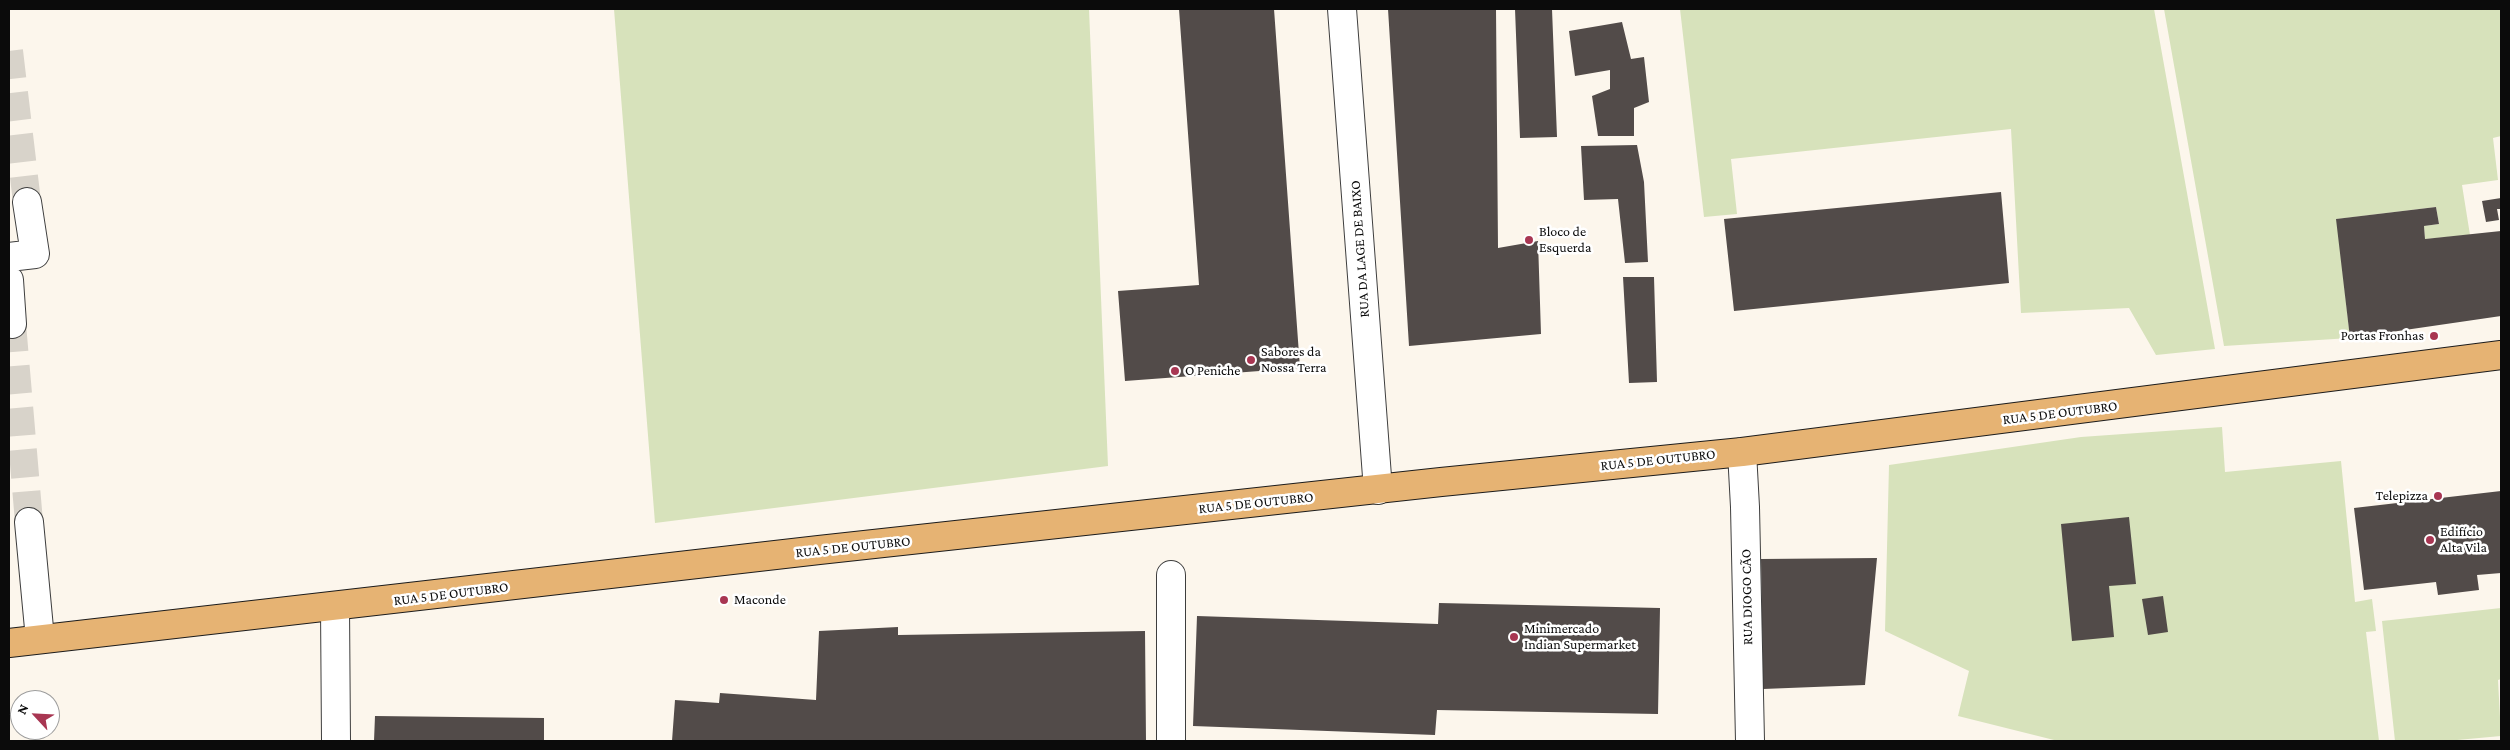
<!DOCTYPE html>
<meta charset="utf-8">
<style>
body{margin:0}
#map{position:relative;width:2510px;height:750px;overflow:hidden;background:#fcf6ec;font-family:"Crimson Pro",serif}
canvas{display:block}
.frame{position:absolute;inset:0;border:10px solid #0b0b0b;pointer-events:none}
.north{position:absolute;left:10px;top:690px;width:50px;height:50px;box-sizing:border-box;background:#fff;border:1px solid #9d9d9d;border-radius:50%;rotate:295deg;font-size:14px;font-weight:700;line-height:20px;text-align:center;color:#0b0b0b}
.north::after{content:'';display:block;margin:auto;width:18px;height:22px;background:#a83652;clip-path:polygon(50% 0,100% 100%,50% 72%,0 100%)}
</style>
<div id="map">
<canvas width="2510" height="750"></canvas>
<div class="frame"></div>
<div class="north">N</div>
</div>
<script>
const ctx = document.querySelector('canvas').getContext('2d');
ctx.lineJoin = 'round';
function paint(path, color) {
  ctx.fillStyle = color;
  ctx.fill(path, 'evenodd');
}
function poly(rows) {
  const path = new Path2D();
  for (const r of rows) {
    path.moveTo(r[0], r[1]);
    for (let i = 2; i < r.length; i += 2) path.lineTo(r[i], r[i + 1]);
  }
  return path;
}
function strokePath(path, color, width, dash) {
  ctx.strokeStyle = color;
  ctx.lineWidth = width;
  ctx.lineCap = dash ? 'butt' : 'round';
  ctx.setLineDash(dash || []);
  ctx.stroke(path);
}
function drawText(font, color, halo, rows, align = 'center') {
  ctx.font = font + ' "Crimson Pro",serif';
  ctx.lineWidth = 5;
  ctx.setLineDash([]);
  ctx.textBaseline = 'middle';
  ctx.strokeStyle = halo;
  ctx.fillStyle = color;
  for (const [text, x, y, turn = 0] of rows) {
    ctx.save();
    ctx.translate(x, y);
    ctx.rotate((+turn || 0) * Math.PI / 180);
    ctx.textAlign = isNaN(turn) ? turn : align;
    if (halo) ctx.strokeText(text, 0, 0);
    ctx.fillText(text, 0, 0);
    ctx.restore();
  }
}
paint(poly([
 [614,9,1089,9,1108,466,655,523],
 [1680,9,2154,9,2215,349,2156,355,2129,308,2021,313,2011,129,1731,159,1737,214,1704,217],
 [2164,9,2501,9,2501,136,2493,138,2498,180,2462,185,2470,235,2425,239,2424,226,2439,224,2436,207,2337,219,2350,338,2224,346],
 [2222,427,2225,472,2341,461,2355,602,2372,599,2376,631,2366,632,2379,741,2058,741,1958,716,1969,671,1885,631,1889,465,2081,437],
 [2501,608,2501,679,2498,680,2501,736,2446,741,2395,741,2382,621]
]), '#d7e2bb');
paint(poly([
 [1179,9,1274,9,1300,368,1125,381,1118,291,1199,285],
 [1388,9,1496,9,1498,248,1538,241,1541,334,1409,346],
 [1515,9,1552,9,1557,137,1520,138],
 [1622,22,1631,59,1644,57,1649,102,1634,108,1634,136,1598,136,1592,96,1610,89,1610,70,1575,76,1569,31],
 [1637,145,1644,182,1648,262,1625,263,1618,199,1584,200,1581,146],
 [2001,192,2009,283,1734,311,1724,219],
 [2501,198,2501,209,2497,209,2499,220,2486,222,2482,201],
 [2436,207,2439,224,2424,226,2425,239,2501,231,2501,316,2350,338,2336,219],
 [1623,277,1654,277,1657,382,1629,383],
 [2501,491,2501,573,2477,575,2479,590,2438,595,2436,582,2364,590,2354,508],
 [2129,517,2136,584,2109,586,2114,637,2072,641,2061,524],
 [1877,558,1865,685,1763,689,1761,559],
 [2163,596,2168,632,2148,635,2142,599],
 [1439,603,1660,608,1658,714,1437,710,1435,735,1193,726,1197,616,1438,624],
 [898,627,898,635,1145,631,1146,741,672,741,675,700,719,703,720,693,816,700,819,631],
 [375,716,544,718,544,741,374,741]
]), '#524b49');
strokePath(poly([
 [9,51,27,202],
 [12,324,29,522]
]), '#d8d3ca', 28, [28, 14]);
const minor = poly([
 [1342,9,1378,490],
 [9,257,35,254,27,202],
 [9,280,12,324],
 [1742,452,1745,507,1750,741],
 [29,522,40,639],
 [335,607,336,741],
 [1171,741,1171,575]
]);
const major = poly([
 [9,643,819,550,1441,482,1742,452,2501,355]
]);
strokePath(minor, '#3e3e3e', 30);
strokePath(major, '#1c1c1c', 30);
strokePath(minor, '#fff', 28);
strokePath(major, '#e6b373', 28);
for (const [x, y, r, color] of [
 [1529,240,5,"#a83652"],
 [2434,336,5,"#a83652"],
 [1251,360,5,"#a83652"],
 [1175,371,5,"#a83652"],
 [2438,496,5,"#a83652"],
 [2430,540,5,"#a83652"],
 [724,600,5,"#a83652"],
 [1514,637,5,"#a83652"]
]) {
  const dot = new Path2D();
  dot.arc(x, y, r, 0, 2 * Math.PI);
  ctx.fillStyle = color;
  ctx.fill(dot);
  strokePath(dot, '#fff', 2);
}
drawText('14px', '#0b0b0b', '#fff', [
 ["Bloco de",1539,232],
 ["Esquerda",1539,248],
 ["Portas Fronhas",2424,336,"right"],
 ["Sabores da",1261,352],
 ["Nossa Terra",1261,368],
 ["O Peniche",1185,371],
 ["Telepizza",2428,496,"right"],
 ["Edifício",2440,532],
 ["Alta Vila",2440,548],
 ["Maconde",734,600],
 ["Minimercado",1524,629],
 ["Indian Supermarket",1524,645]
], 'left');
drawText('14px', '#0b0b0b', '#fff', [
 ["RUA DA LAGE DE BAIXO",1360,249,-94],
 ["RUA 5 DE OUTUBRO",2060,413,-7],
 ["RUA 5 DE OUTUBRO",1658,460,-6],
 ["RUA 5 DE OUTUBRO",1256,503,-6],
 ["RUA 5 DE OUTUBRO",853,547,-6],
 ["RUA 5 DE OUTUBRO",451,594,-7],
 ["RUA DIOGO CÃO",1747,597,-91]
]);
</script>
